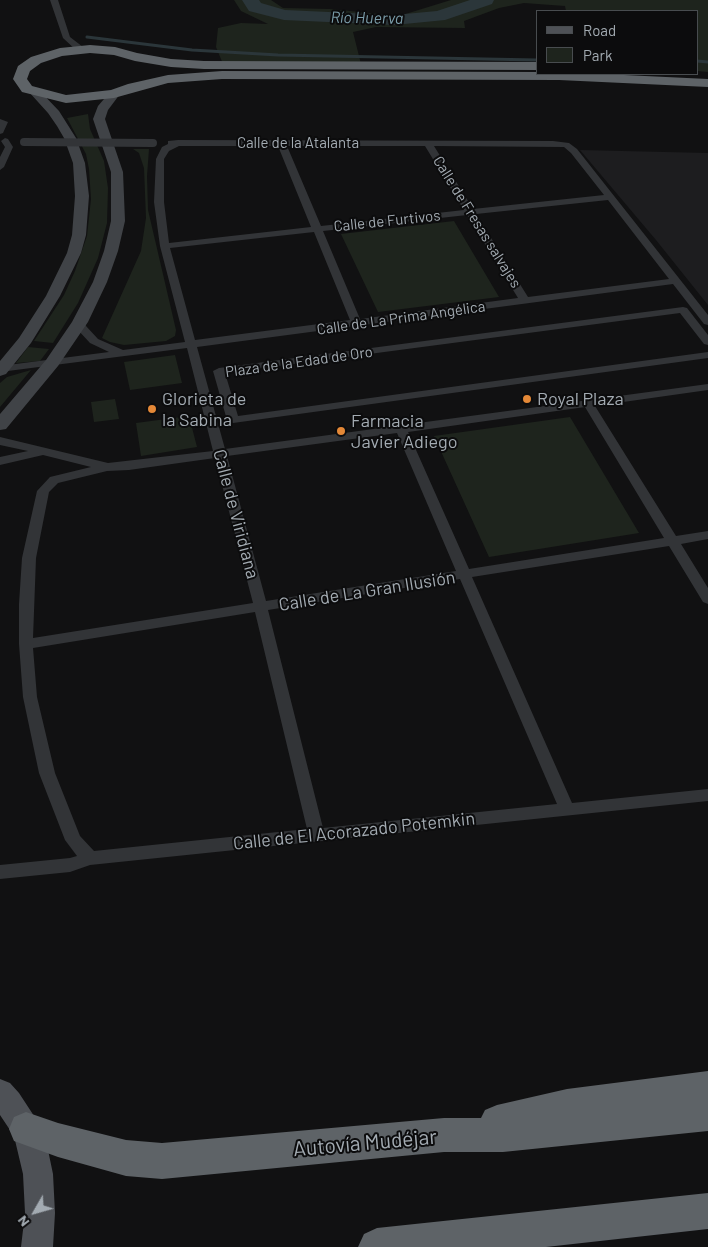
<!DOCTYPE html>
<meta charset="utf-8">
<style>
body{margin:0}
#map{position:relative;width:708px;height:1247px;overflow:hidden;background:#111112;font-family:Barlow,sans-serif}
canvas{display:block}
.legend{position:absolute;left:536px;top:10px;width:162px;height:65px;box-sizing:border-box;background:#0c0c0d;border:1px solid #484c4f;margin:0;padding:6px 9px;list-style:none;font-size:15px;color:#a3abb2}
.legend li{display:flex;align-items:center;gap:10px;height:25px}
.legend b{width:25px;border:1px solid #484c4f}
.north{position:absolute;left:10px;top:1187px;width:50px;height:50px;-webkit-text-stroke:4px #0c0c0d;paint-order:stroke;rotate:232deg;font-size:14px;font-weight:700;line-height:20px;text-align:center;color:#a3abb2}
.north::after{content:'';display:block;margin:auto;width:18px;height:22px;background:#a3abb2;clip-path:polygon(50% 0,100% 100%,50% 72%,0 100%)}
</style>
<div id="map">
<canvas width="708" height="1247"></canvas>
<ul class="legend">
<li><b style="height:6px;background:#4e5156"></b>Road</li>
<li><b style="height:14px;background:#1e241d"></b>Park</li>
</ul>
<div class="north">N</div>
</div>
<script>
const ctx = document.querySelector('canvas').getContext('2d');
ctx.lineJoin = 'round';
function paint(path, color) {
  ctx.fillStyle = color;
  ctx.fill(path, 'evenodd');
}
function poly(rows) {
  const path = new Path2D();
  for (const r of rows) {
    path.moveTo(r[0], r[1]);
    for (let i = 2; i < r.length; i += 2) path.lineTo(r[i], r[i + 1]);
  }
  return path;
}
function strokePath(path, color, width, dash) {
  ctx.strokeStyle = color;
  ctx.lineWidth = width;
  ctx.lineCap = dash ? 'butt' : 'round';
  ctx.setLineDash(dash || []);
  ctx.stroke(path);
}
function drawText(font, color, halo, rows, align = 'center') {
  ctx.font = font + ' Barlow,sans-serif';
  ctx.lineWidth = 4;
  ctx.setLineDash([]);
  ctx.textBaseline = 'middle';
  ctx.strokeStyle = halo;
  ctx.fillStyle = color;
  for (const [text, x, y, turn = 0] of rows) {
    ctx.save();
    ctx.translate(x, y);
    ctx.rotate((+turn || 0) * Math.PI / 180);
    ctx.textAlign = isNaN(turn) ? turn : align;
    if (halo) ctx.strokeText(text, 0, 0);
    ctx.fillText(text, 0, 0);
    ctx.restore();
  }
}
paint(poly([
 [580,150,708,153,708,305,656,240]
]), '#1d1d1f');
paint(poly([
 [234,0,271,0,283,8,330,9,399,16,451,0,708,0,708,72,697,71,697,11,566,11,565,6,524,3,499,8,464,21,465,28,376,27,353,32,361,64,223,64,216,47,218,28,241,23,268,24,241,11],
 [88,114,90,129,104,161,108,188,107,223,98,258,78,303,53,343,34,341,64,295,75,271,87,236,91,199,89,169,86,154,67,118],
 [133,149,149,149,147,176,148,210,176,330,175,336,166,341,124,345,110,342,102,338,141,251,146,218,144,168,139,153],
 [454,221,499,297,378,312,341,234],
 [28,347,49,349,40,361,16,363],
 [175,355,182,383,130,390,124,362],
 [31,370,0,407,0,383,7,377],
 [115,399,119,419,94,422,91,402],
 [189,416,197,447,141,456,136,423],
 [570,417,639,533,489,557,434,436]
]), '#1e241d');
strokePath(poly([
 [87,37,192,50,278,55,537,60],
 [697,61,708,62]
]), '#2b363a', 3);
paint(poly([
 [242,0,259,0,261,3,285,10,394,15,437,11,470,0,494,0,492,4,445,20,394,25,284,20,249,11,242,0]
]), '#2b363a');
paint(poly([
 [50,0,58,0,70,37,83,47,83,51,77,51,63,38,50,0],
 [0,119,8,122,3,133,0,134,0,119],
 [5,138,8,139,13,147,4,167,0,170,0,157,5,147,1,141,5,138],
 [178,140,553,141,569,143,577,149,708,315,708,325,704,324,673,284,197,347,225,449,708,384,708,390,595,406,676,536,708,531,708,539,681,544,708,588,708,604,703,602,669,546,472,577,572,803,708,789,708,801,90,865,70,872,0,879,0,865,70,858,77,856,65,840,39,773,23,697,19,644,19,604,22,558,37,491,50,477,91,467,43,455,0,465,0,457,28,451,0,445,0,437,108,463,213,451,187,348,0,372,0,366,109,352,90,343,77,329,75,322,80,319,84,320,86,326,98,339,123,350,185,342,160,246,154,202,156,159,162,147,168,144,168,141,178,140],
 [179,146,278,146,311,227,169,243,164,202,164,159,169,151,179,146],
 [287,146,425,146,464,210,321,226,287,146],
 [434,146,564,147,571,153,604,195,473,209,434,146],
 [608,200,669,279,528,297,476,214,608,200],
 [467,215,518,298,360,319,323,231,467,215],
 [314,232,350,320,195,340,170,248,314,232],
 [585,407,664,538,469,569,408,432,585,407],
 [397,433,456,571,266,601,227,456,397,433],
 [215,458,253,603,33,638,36,558,49,492,58,483,107,471,129,470,215,458],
 [460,579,557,804,323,828,268,610,460,579],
 [255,612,307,829,94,851,80,836,55,773,37,697,33,648,255,612],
 [683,307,687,308,708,335,708,345,704,344,680,313,225,373,238,416,708,352,708,358,233,423,227,420,213,371,219,368,683,307]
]), '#323437');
paint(poly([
 [35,88,39,90,59,111,76,138,85,163,89,196,86,235,81,253,60,296,31,343,6,374,0,376,0,361,19,338,46,296,67,253,72,235,75,196,73,163,64,138,57,126,48,113,29,92,35,88],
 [114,90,120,94,108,110,105,119,123,172,125,221,118,251,107,282,88,322,58,366,6,429,0,430,0,414,46,360,72,322,93,282,104,251,111,221,111,172,93,119,98,106,110,92,114,90]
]), '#404347');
paint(poly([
 [0,1079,10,1083,19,1093,36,1119,48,1150,53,1174,55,1213,53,1247,21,1247,25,1213,23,1174,14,1136,0,1115,0,1079]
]), '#4e5156');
paint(poly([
 [90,45,115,47,137,53,171,59,204,61,537,62,537,70,204,69,171,67,135,61,114,55,90,53,62,56,41,63,30,71,27,79,32,86,66,95,111,90,128,84,168,75,222,71,537,72,537,74,603,74,708,79,708,87,559,80,222,79,168,83,114,98,66,103,22,92,13,79,18,66,31,57,60,48,90,45],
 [708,1071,708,1131,503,1152,444,1152,162,1179,126,1176,58,1157,14,1141,9,1129,14,1117,26,1112,58,1123,126,1140,162,1143,444,1118,481,1118,485,1110,497,1105,567,1089,708,1071],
 [708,1193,708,1229,546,1247,358,1247,364,1234,377,1228,708,1193]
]), '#5e6367');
strokePath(poly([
 [24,142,153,143]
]), '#323437', 8);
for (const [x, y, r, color] of [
 [527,399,5,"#e48837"],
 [152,409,5,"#e48837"],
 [341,431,5,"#e48837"]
]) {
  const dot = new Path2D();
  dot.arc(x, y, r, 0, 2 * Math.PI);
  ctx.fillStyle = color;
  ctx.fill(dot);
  strokePath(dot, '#0c0c0d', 2);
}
drawText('15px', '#a3abb2', '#0c0c0d', [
 ["Calle de la Atalanta",298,143],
 ["Calle de Furtivos",387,221,-6],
 ["Calle de Fresas salvajes",477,222,58],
 ["Calle de La Prima Angélica",401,318,-8],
 ["Plaza de la Edad de Oro",299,362,-8]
]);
drawText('italic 16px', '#7c9eab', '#0c0c0d', [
 ["Río Huerva",367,18,1]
]);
drawText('18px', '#a3abb2', '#0c0c0d', [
 ["Glorieta de",162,399],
 ["la Sabina",162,420],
 ["Royal Plaza",537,399],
 ["Farmacia",351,421],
 ["Javier Adiego",351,442]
], 'left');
drawText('18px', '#a3abb2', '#0c0c0d', [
 ["Calle de Viridiana",236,514,75],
 ["Calle de La Gran Ilusión",367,591,-9],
 ["Calle de El Acorazado Potemkin",354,831,-6]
]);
drawText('21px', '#a3abb2', '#0c0c0d', [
 ["Autovía Mudéjar",365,1143,-5]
]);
</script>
